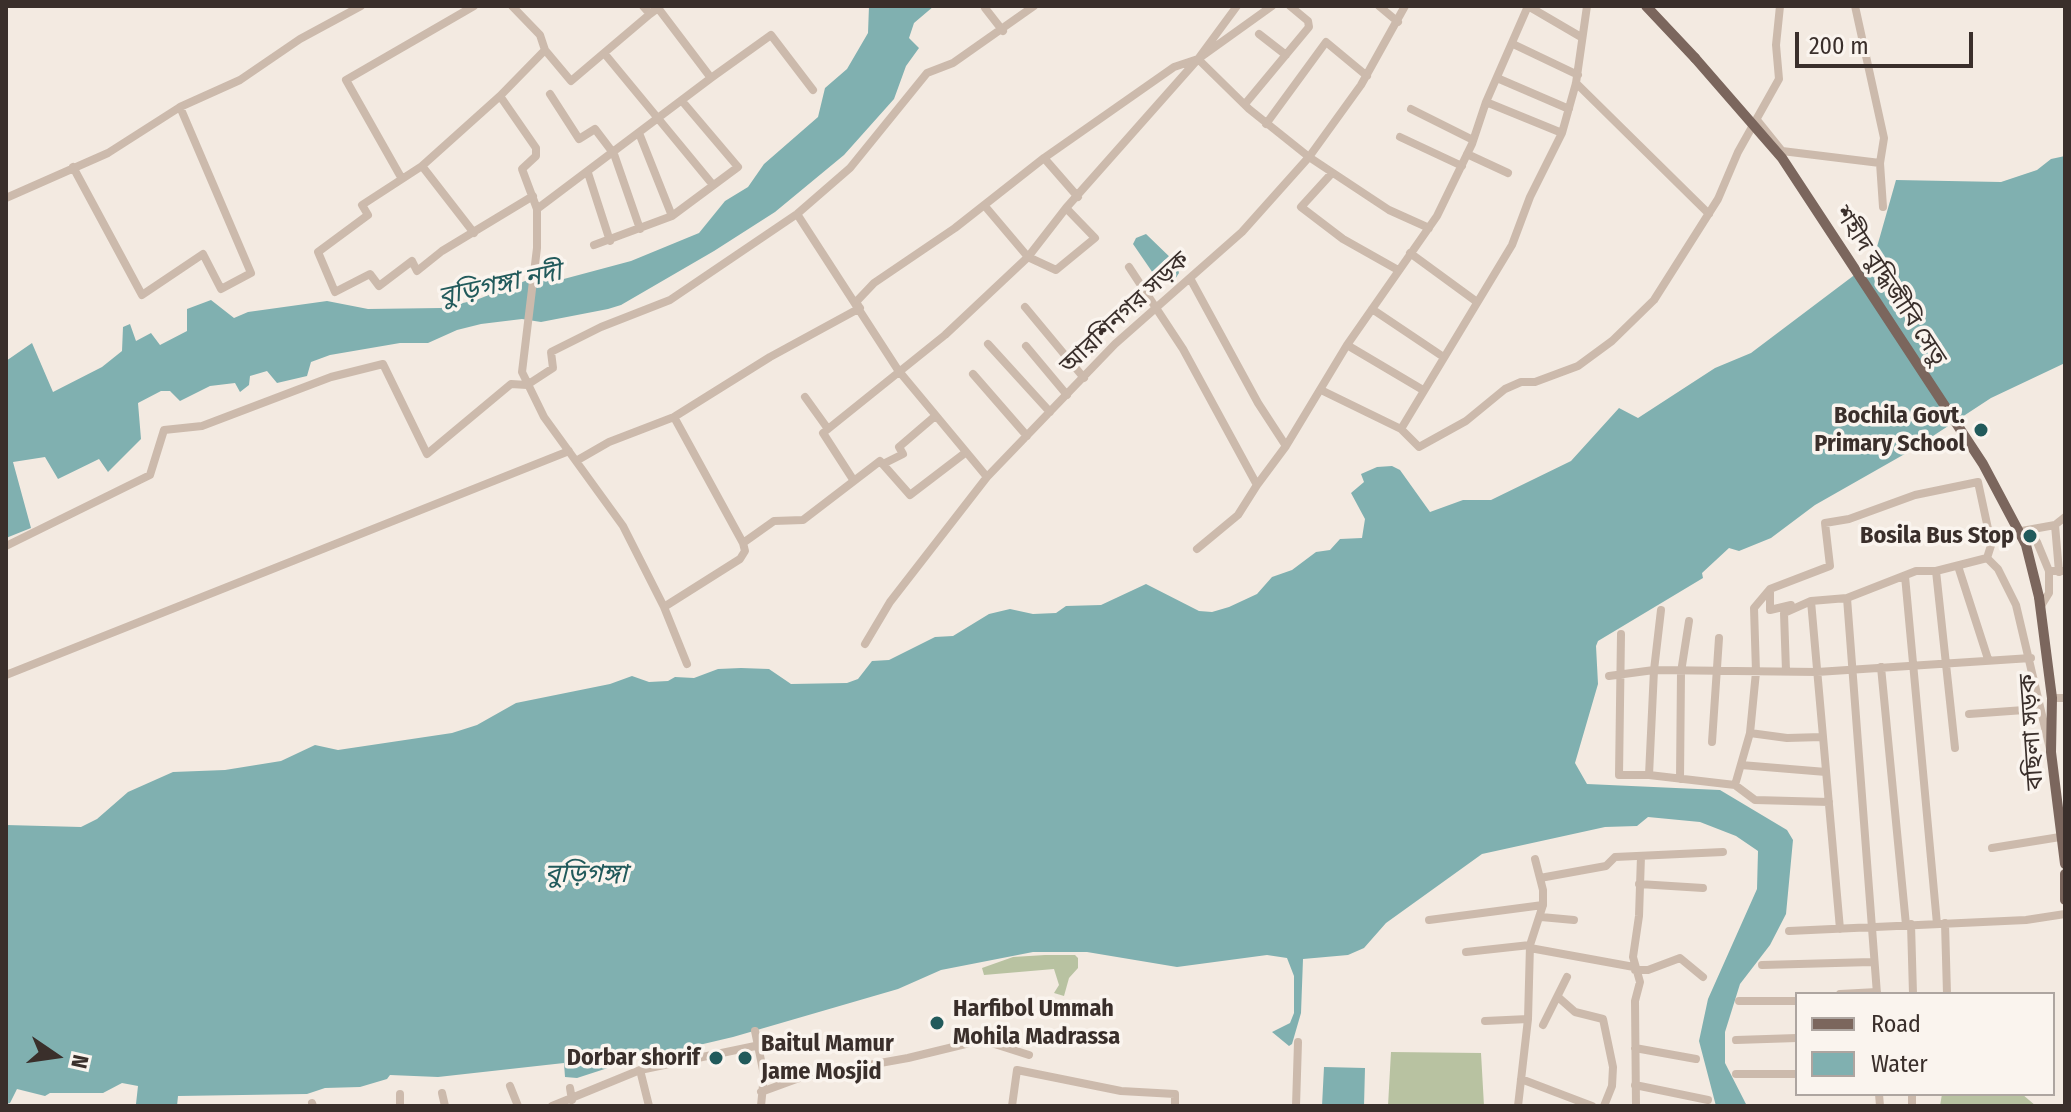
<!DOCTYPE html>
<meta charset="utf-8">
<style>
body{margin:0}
#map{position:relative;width:2071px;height:1112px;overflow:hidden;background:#f3eae1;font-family:"Fira Sans Condensed",sans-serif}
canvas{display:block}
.frame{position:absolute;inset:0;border:8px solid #3a2f2b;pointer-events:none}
.legend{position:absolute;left:1795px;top:992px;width:260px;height:104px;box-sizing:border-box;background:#faf4ee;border:2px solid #ada5a0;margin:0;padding:10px 14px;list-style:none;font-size:24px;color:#3a2f2b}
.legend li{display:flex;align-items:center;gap:16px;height:40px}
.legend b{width:40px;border:2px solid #ada5a0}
.north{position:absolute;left:16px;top:1016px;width:80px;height:80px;-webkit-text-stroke:6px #faf4ee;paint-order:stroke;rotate:103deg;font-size:22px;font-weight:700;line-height:32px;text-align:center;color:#3a2f2b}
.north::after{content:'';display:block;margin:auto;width:28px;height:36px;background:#3a2f2b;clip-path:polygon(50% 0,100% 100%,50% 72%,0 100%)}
.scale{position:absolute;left:1795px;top:32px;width:178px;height:36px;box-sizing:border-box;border:4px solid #3a2f2b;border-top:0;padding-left:10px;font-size:24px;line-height:28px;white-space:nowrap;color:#3a2f2b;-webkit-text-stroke:6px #faf4ee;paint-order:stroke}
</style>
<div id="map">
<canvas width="2071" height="1112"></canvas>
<div class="frame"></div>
<ul class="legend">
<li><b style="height:10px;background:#7b665d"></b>Road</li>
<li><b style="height:22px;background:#80b0b0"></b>Water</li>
</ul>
<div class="north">N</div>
<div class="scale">200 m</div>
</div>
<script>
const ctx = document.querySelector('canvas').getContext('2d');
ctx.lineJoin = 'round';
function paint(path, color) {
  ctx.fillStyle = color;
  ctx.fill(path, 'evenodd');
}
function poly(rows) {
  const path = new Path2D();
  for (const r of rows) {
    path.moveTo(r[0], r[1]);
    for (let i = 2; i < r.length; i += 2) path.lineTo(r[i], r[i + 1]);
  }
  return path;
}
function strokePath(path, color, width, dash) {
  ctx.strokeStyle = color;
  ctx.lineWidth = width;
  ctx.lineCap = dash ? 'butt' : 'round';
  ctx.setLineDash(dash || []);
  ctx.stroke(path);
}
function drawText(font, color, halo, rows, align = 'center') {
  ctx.font = font + ' "Fira Sans Condensed","Noto Sans Bengali",sans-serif';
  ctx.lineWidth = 7;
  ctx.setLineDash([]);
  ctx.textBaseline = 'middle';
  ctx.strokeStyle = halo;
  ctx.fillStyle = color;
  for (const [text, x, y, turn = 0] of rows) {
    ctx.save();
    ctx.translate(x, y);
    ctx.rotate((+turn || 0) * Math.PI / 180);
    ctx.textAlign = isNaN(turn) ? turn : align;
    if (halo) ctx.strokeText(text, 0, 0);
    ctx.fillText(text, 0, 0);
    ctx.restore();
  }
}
paint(poly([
 [1045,955,1075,955,1078,958,1078,968,1069,978,1064,996,1054,993,1059,985,1054,969,984,975,982,968,1013,957],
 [1391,1052,1481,1053,1484,1106,1388,1106],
 [1942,1094,2022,1094,2036,1106,1940,1106]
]), '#b8c2a1');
paint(poly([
 [869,6,934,6,914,23,909,38,919,48,906,66,894,99,844,155,775,212,714,251,621,305,608,309,541,322,522,319,481,324,457,330,428,343,400,343,330,355,311,362,307,376,277,383,267,371,250,376,249,385,240,392,235,383,210,386,180,401,170,391,161,391,138,403,141,439,108,472,99,459,58,479,45,457,13,462,31,528,6,538,6,361,32,343,53,392,102,367,122,351,123,327,130,324,136,341,151,333,160,345,187,331,187,309,211,300,234,318,248,312,327,301,368,309,441,308,476,300,538,276,560,280,631,261,699,233,725,201,748,187,764,164,818,117,825,88,847,69,868,33],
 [2065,156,2065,363,1991,398,1910,451,1815,505,1771,538,1739,551,1729,548,1702,573,1703,578,1598,641,1596,646,1598,684,1575,763,1587,784,1720,790,1787,830,1793,840,1786,914,1770,945,1740,984,1725,1032,1725,1063,1747,1106,1716,1106,1699,1041,1708,999,1757,889,1758,851,1736,836,1700,822,1648,817,1637,826,1605,827,1482,854,1386,923,1364,948,1348,955,1303,959,1301,1013,1292,1044,1289,1046,1272,1032,1290,1023,1294,1013,1294,976,1287,958,1267,955,1177,967,1087,952,1033,952,941,970,898,989,733,1037,665,1053,634,1052,615,1060,614,1066,577,1078,565,1077,564,1063,438,1077,390,1075,387,1079,360,1087,325,1088,307,1094,178,1096,177,1106,136,1104,138,1086,122,1083,103,1093,50,1093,45,1096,17,1089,10,1103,6,1104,6,825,81,827,97,819,128,792,173,772,225,770,281,761,315,745,338,750,452,733,477,725,516,703,610,684,632,676,649,682,668,681,675,677,694,678,718,669,741,668,769,669,791,684,847,683,858,679,872,661,889,660,935,637,953,636,989,614,1010,609,1033,614,1056,613,1066,606,1101,605,1146,584,1199,611,1212,612,1229,607,1257,594,1272,577,1292,570,1316,552,1330,550,1340,539,1362,538,1365,519,1351,493,1364,482,1361,474,1377,467,1392,466,1400,470,1430,512,1463,500,1491,500,1571,461,1619,408,1638,418,1715,368,1751,353,1873,261,1896,180,2001,182,2037,170,2051,159],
 [1146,234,1176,263,1179,273,1173,282,1165,283,1155,276,1133,244,1136,238],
 [1324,1067,1365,1068,1364,1106,1322,1106]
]), '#80b0b0');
strokePath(poly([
 [512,6,540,35,545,50,500,96,536,148,536,156,522,169,537,209,537,248,522,372,544,417,623,526,664,607,687,664],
 [1379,6,1398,22],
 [1528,6,1581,37],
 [1587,6,1576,83,1562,133,1530,197,1512,245,1401,429,1419,447,1466,421,1505,389,1521,382,1535,382,1578,366,1612,341,1654,300,1718,199,1738,152,1779,79,1776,45,1780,6],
 [1855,6,1884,138,1880,163,1883,207],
 [985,8,1003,31],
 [1259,34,1286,55],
 [1513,44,1578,75],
 [545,50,571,81,604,53,713,185],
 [604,53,650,14,643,6],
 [1198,59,1249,109,1309,157,1389,210,1429,228],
 [711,78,771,35,813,90],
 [1497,78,1569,109],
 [1576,83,1709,214],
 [550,94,579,139,595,129,614,154,640,229],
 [1486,102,1562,133],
 [1245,104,1309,27,1308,21,1290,6],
 [1411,109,1473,140],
 [1757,120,1782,151,1880,163],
 [1266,124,1326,42,1367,76],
 [1400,137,1462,166],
 [1467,154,1508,173],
 [1044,158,1174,67,1198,59,1272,6],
 [422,166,362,205,368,215,318,252,335,292,370,274,379,286,412,261,417,271,442,251,533,196],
 [73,167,142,295,203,254,221,289,251,273,180,107],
 [588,173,610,241],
 [1332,173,1301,207,1343,239,1398,270],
 [402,179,346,80,474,6],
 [6,198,108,153,180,107,240,80,300,39,361,6],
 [984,205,1028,257,1056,270,1095,238,1066,208],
 [537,209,711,78,658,8,650,14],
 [797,214,898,370,987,477],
 [672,216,738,167,682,101],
 [474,233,422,166,500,96],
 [594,245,672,216,639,133],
 [1410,253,1477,302],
 [1129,267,1183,349,1257,485,1286,446,1258,403,1191,280],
 [858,305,856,302,874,283,955,228,1044,158,1078,197],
 [1025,307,1084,378],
 [1372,309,1442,356],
 [988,344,1050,412],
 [1347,345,1423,390],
 [1026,346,1067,395],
 [973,374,1027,436],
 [1321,390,1401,429],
 [805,397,828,429],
 [674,417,743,543],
 [1286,446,1347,345,1437,216,1472,144,1486,102,1528,6],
 [576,461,609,442,674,417,770,357,860,308],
 [883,464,903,454,899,447,934,417],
 [854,481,823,433,945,335,1028,257,1066,208,1198,59,1237,6],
 [2055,525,2059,572],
 [2037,542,2049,571,2065,571],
 [6,546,150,475,164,430,202,426,331,377,383,364,427,454,511,384,527,385,553,368,551,352,601,327,670,300,797,214,850,168,927,73,953,63,1034,6],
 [1197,549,1238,515,1257,485],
 [1958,566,1988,659],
 [1936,571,1955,748],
 [1905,576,1937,924],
 [1770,590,1770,610,1791,605],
 [1847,598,1877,994],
 [1811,601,1840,929],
 [2041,606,2049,593,2049,571],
 [664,607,740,559,745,551,743,543,774,521,803,520,880,461,910,495,965,453],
 [1621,634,1619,775,1649,775,1735,785,1755,800,1829,802],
 [865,644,890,602,987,477,1115,344,1242,232,1309,157,1361,85,1405,6],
 [1881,667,1906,925],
 [1786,671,1784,613,1811,601,1847,598,1916,571,1936,571,1987,558],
 [6,675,569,451],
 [1609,676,1654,670,1817,672,2031,658],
 [2052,698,2065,698],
 [1969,714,2038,709],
 [1750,733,1787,738,1822,737],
 [1712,742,1719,638],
 [2050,749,2016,605,1998,569,1987,558,1994,536,2055,525,2065,517],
 [1741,765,1826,772],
 [1649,775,1654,670,1661,610],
 [1680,779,1681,672,1689,621],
 [1735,785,1750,733,1756,672,1754,608,1770,589,1830,566,1825,523,1849,519,1915,495,1978,482,1990,538],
 [1992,848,2060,837],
 [1540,878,1606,866,1615,857,1723,852],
 [1639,884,1703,888],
 [1541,917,1574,920],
 [1429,920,1543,905],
 [1945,923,1947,994],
 [1911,924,1913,994],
 [1789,931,2026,920,2065,914],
 [1530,948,1634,967],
 [1466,952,1530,945],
 [1762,965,1872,962],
 [1635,970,1648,970,1680,958,1703,977],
 [1840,994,1877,992],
 [1558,997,1575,1012,1603,1019,1613,1067,1612,1086,1604,1106],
 [1739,1001,1797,1001],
 [1485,1021,1528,1019],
 [1543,1025,1567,977],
 [755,1031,764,1075,761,1106],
 [1736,1040,1797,1038],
 [1635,1048,1696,1059],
 [640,1070,649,1106],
 [1736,1074,1797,1074],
 [1521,1079,1592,1106],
 [1635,1085,1708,1100],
 [510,1086,518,1106],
 [570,1088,572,1100],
 [761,1092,802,1077,908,1058,982,1040,1029,1055],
 [442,1093,445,1106],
 [1879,1094,1880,1106],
 [312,1103,313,1106],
 [400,1106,400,1094],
 [552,1106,640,1070,760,1045],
 [1012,1106,1017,1070,1121,1091,1175,1094,1175,1106],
 [1296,1106,1298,1042],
 [1518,1106,1528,1019,1530,945,1543,905,1543,890,1535,859],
 [1636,1106,1635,1001,1640,982,1633,957,1639,916,1641,856],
 [1912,1106,1912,1094]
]), '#ccbaac', 8);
strokePath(poly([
 [1646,6,1695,58],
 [2039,597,2052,698,2051,752,2065,864],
 [2065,874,2065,900]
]), '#7b665d', 10);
strokePath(poly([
 [1695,58,1782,158,1983,464,2026,545,2039,597]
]), '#7b665d', 10);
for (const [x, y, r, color] of [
 [1981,430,8,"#215a5b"],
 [2030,536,8,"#215a5b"],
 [937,1023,8,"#215a5b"],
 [716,1058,8,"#215a5b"],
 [745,1058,8,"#215a5b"]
]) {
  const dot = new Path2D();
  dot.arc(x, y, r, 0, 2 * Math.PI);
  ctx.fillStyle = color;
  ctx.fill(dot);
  strokePath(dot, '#faf4ee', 3);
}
drawText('24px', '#3a2f2b', '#faf4ee', [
 ["শহীদ বুদ্ধিজীবি সেতু",1890,286,57],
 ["আরশিনগর সড়ক",1125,313,-43],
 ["বছিলা সড়ক",2032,732,-94]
]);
drawText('bold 24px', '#3a2f2b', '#faf4ee', [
 ["Bochila Govt.",1965,416],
 ["Primary School",1965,444],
 ["Bosila Bus Stop",2014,536],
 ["Harfibol Ummah",953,1009,"left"],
 ["Mohila Madrassa",953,1037,"left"],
 ["Baitul Mamur",761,1044,"left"],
 ["Jame Mosjid",761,1072,"left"],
 ["Dorbar shorif",700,1058]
], 'right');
drawText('italic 26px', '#215a5b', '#faf4ee', [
 ["বুড়িগঙ্গা নদী",500,285,-12],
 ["বুড়িগঙ্গা",586,875]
]);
</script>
